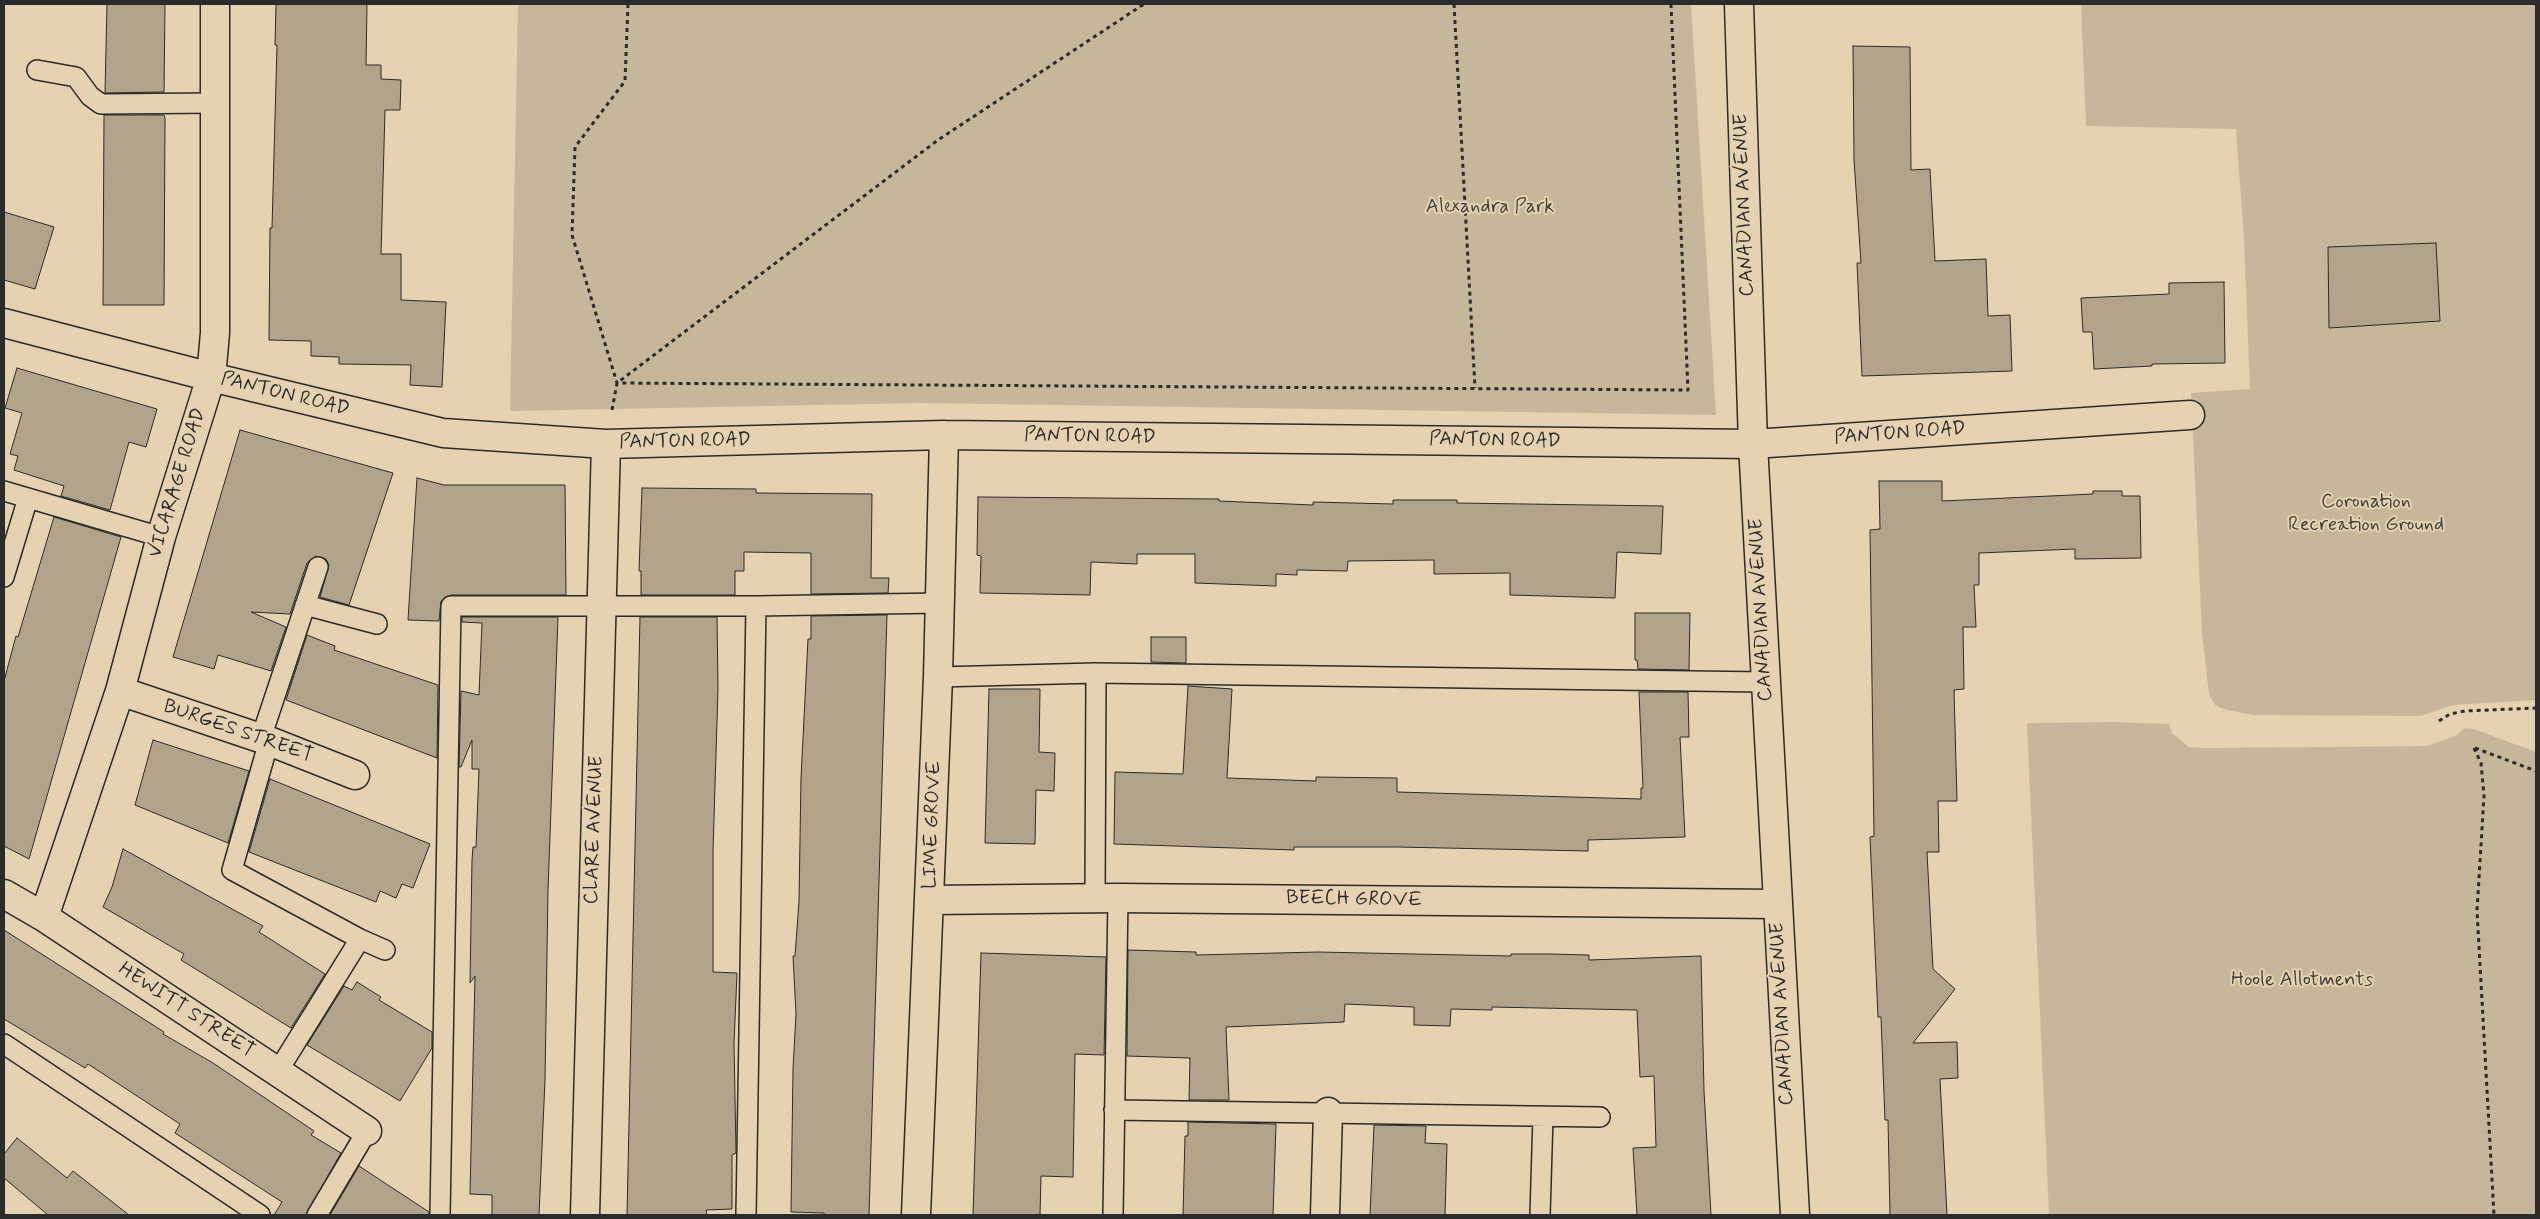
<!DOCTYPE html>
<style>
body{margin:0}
#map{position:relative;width:2540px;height:1219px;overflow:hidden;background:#e5d2b0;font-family:Mynerve,sans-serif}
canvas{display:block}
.frame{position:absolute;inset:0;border:5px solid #2b2b2b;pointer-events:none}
</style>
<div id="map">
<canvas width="2540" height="1219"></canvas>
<div class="frame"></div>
</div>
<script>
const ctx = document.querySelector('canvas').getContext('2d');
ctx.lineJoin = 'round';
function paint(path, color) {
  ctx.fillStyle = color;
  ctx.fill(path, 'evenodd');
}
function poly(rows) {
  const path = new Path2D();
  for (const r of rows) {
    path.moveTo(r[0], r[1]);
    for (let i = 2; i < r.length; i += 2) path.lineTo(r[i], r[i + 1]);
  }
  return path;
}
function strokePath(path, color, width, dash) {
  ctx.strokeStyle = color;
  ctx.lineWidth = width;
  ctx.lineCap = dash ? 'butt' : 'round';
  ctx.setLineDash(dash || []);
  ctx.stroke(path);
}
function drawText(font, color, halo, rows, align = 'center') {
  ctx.font = font + ' Mynerve,sans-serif';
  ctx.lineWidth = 4;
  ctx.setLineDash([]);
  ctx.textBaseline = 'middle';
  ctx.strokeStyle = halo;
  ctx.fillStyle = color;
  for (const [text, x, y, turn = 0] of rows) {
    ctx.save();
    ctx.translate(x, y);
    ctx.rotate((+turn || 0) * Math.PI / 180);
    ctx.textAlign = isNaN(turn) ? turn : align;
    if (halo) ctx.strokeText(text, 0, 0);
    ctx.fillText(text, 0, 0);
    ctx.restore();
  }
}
paint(poly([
 [518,4,1691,4,1716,415,922,403,510,411],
 [2081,4,2536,4,2536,700,2453,705,2421,716,2252,715,2223,709,2215,705,2209,694,2202,633,2191,393,2250,389,2244,239,2236,129,2086,126],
 [2115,722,2169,724,2172,733,2189,747,2204,748,2427,746,2455,736,2465,728,2474,729,2536,752,2536,1215,2049,1215,2027,723]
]), '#c7b79a');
const building = poly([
 [107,4,165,4,164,92,105,93,107,4],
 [276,4,367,4,366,65,381,65,381,79,401,80,400,110,385,110,381,254,401,254,401,300,446,302,442,387,410,385,411,365,339,364,339,357,311,356,311,341,269,340,270,228,272,228,277,45,275,45,276,4],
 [1853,46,1910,47,1911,170,1930,169,1935,261,1986,259,1988,316,2010,315,2012,371,1862,376,1857,263,1861,263,1854,160,1853,46],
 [104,115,164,115,165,118,164,305,103,305,104,115],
 [4,212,54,227,35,289,4,280,4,212],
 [2436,243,2440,321,2329,328,2328,247,2436,243],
 [2224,282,2225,363,2152,364,2152,366,2094,369,2092,332,2083,332,2081,298,2169,294,2169,283,2224,282],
 [17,368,157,409,146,447,129,442,110,510,61,496,64,486,14,470,18,456,10,454,22,413,5,408,17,368],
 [240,430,393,473,349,605,320,597,329,565,326,559,316,556,307,563,290,614,251,612,286,627,271,671,218,655,214,669,173,657,240,430],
 [417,478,444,485,565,485,566,595,451,595,441,601,439,621,408,620,417,478],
 [1879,481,1942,481,1942,501,2093,494,2093,491,2122,491,2122,496,2140,496,2141,558,2075,559,2075,549,1979,553,1979,585,1974,585,1976,627,1963,627,1964,689,1954,690,1957,801,1938,801,1939,852,1927,852,1933,969,1955,989,1913,1043,1957,1042,1958,1078,1940,1079,1947,1215,1890,1215,1888,1120,1885,1120,1881,1017,1878,1017,1870,837,1874,836,1870,530,1880,529,1879,481],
 [642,488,756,489,756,493,872,494,871,578,889,578,888,593,811,594,811,553,744,552,744,571,735,571,735,595,641,595,641,571,639,571,642,488],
 [978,497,1219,499,1219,501,1313,505,1313,502,1393,504,1393,500,1457,500,1457,503,1663,506,1661,554,1617,552,1615,598,1510,595,1510,573,1434,574,1434,560,1348,561,1347,571,1297,570,1297,575,1276,574,1276,586,1195,583,1195,554,1137,554,1137,564,1091,562,1090,595,980,593,981,556,977,555,978,497],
 [54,517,121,537,29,859,4,846,4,681,16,636,18,637,54,517],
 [1635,613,1690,613,1689,670,1638,669,1637,660,1635,660,1635,613],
 [887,615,869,1215,824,1215,824,1213,791,1212,793,1069,796,1014,793,956,795,956,799,901,801,778,808,639,811,639,811,616,887,615],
 [462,617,558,617,548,890,545,1080,539,1215,492,1215,492,1195,470,1194,475,976,470,983,472,860,473,847,476,847,479,769,472,769,472,740,461,767,459,767,461,691,479,695,482,623,462,622,462,617],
 [640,617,717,617,718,689,713,851,713,972,737,973,734,1044,736,1153,732,1155,732,1209,706,1210,707,1215,627,1215,640,617],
 [307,635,335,646,334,650,438,685,437,758,286,700,307,635],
 [1151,637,1186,637,1186,663,1151,662,1151,637],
 [1188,686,1232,689,1227,778,1316,781,1316,777,1397,778,1397,792,1641,799,1641,788,1643,788,1639,692,1688,692,1689,737,1680,737,1685,837,1588,840,1588,851,1397,847,1294,847,1294,850,1114,844,1115,772,1183,774,1188,686],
 [989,689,1040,689,1039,752,1055,753,1054,791,1036,790,1035,844,985,843,989,689],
 [153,740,249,771,228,843,135,805,153,740],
 [270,779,430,844,413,888,402,884,396,898,380,891,376,902,249,852,270,779],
 [123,849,263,926,259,932,325,974,291,1028,181,960,184,954,103,907,112,887,123,849],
 [4,930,164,1032,163,1034,213,1063,314,1131,311,1135,341,1153,306,1215,274,1215,282,1202,175,1133,180,1124,88,1064,85,1068,4,1019,4,930],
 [1128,950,1196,952,1196,955,1318,952,1511,956,1511,954,1549,954,1589,955,1589,960,1701,956,1704,1091,1711,1215,1637,1215,1633,1148,1656,1147,1654,1076,1640,1077,1637,1010,1492,1007,1492,1010,1451,1009,1450,1026,1414,1025,1414,1007,1345,1004,1344,1022,1226,1027,1229,1100,1189,1100,1190,1058,1127,1056,1128,950],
 [981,953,1106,957,1104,1055,1075,1054,1073,1177,1041,1176,1040,1215,973,1215,981,953],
 [357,982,381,997,379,1000,432,1032,432,1048,400,1101,307,1045,344,986,352,990,357,982],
 [1188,1122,1276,1124,1273,1215,1183,1215,1185,1136,1188,1136,1188,1122],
 [1374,1125,1426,1126,1425,1143,1447,1144,1445,1215,1370,1215,1374,1125],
 [17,1138,67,1178,73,1171,129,1215,48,1215,4,1178,4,1154,17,1138],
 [359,1166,429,1212,429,1215,330,1215,359,1166]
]);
paint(building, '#b1a48b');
strokePath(building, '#2b2b2b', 1);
const lane = poly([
 [37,70,76,77,90,96,101,104,215,103],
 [4,491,161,537],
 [4,577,28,498],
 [305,605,377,624],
 [938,677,1096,673,1765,682],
 [261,738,318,567],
 [269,741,232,870,360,939,385,950],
 [1095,899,1096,673],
 [4,1044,260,1215],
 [278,1071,360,939],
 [1114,1110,1600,1117],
 [317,1215,367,1131],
 [440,1215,451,606,756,606,940,603],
 [746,1215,756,606],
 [1113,1215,1118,898],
 [1540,1215,1543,1116]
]);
const street = poly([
 [4,323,211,377,443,433,606,444,944,435,1753,444,2190,415],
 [120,691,269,741,355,775],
 [4,894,44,917,367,1131],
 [930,900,1118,898,1777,904],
 [44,917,120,691,161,537,211,377,215,333,215,4],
 [585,1215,606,444],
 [916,1215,938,677,944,435],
 [1325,1215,1328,1112]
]);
const secondary = poly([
 [1739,4,1753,444,1795,1215]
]);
strokePath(lane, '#2b2b2b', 22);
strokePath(street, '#2b2b2b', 31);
strokePath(secondary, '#2b2b2b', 31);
strokePath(poly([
 [628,4,625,81,575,147,572,235,617,383,1688,390,1671,4],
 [1454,4,1475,388],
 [612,410,617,383,938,140,1144,4],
 [2439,721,2450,714,2465,711,2536,708],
 [2474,748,2481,763,2484,796,2477,911,2494,1215],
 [2475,748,2536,771]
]), '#2b2b2b', 3, [4, 4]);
strokePath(lane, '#e5d2b0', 19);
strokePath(street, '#e5d2b0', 28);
strokePath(secondary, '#e5d2b0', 28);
drawText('20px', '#2b2b2b', '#e5d2b0', [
 ["CANADIAN AVENUE",1745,205,-92],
 ["PANTON ROAD",285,395,14],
 ["PANTON ROAD",1900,434,-4],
 ["PANTON ROAD",1090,437,1],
 ["PANTON ROAD",1495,441,1],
 ["PANTON ROAD",685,442,-1],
 ["VICARAGE ROAD",178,483,-73],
 ["CANADIAN AVENUE",1762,610,-93],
 ["BURGES STREET",238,732,19],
 ["LIME GROVE",933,825,-88],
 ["CLARE AVENUE",595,830,-88],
 ["BEECH GROVE",1354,900,1],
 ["HEWITT STREET",186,1011,33],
 ["CANADIAN AVENUE",1783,1014,-93]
]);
drawText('20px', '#42403c', '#e5d2b0', [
 ["Alexandra Park",1490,208],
 ["Coronation",2366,503],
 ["Recreation Ground",2366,526],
 ["Hoole Allotments",2302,981]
]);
</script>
